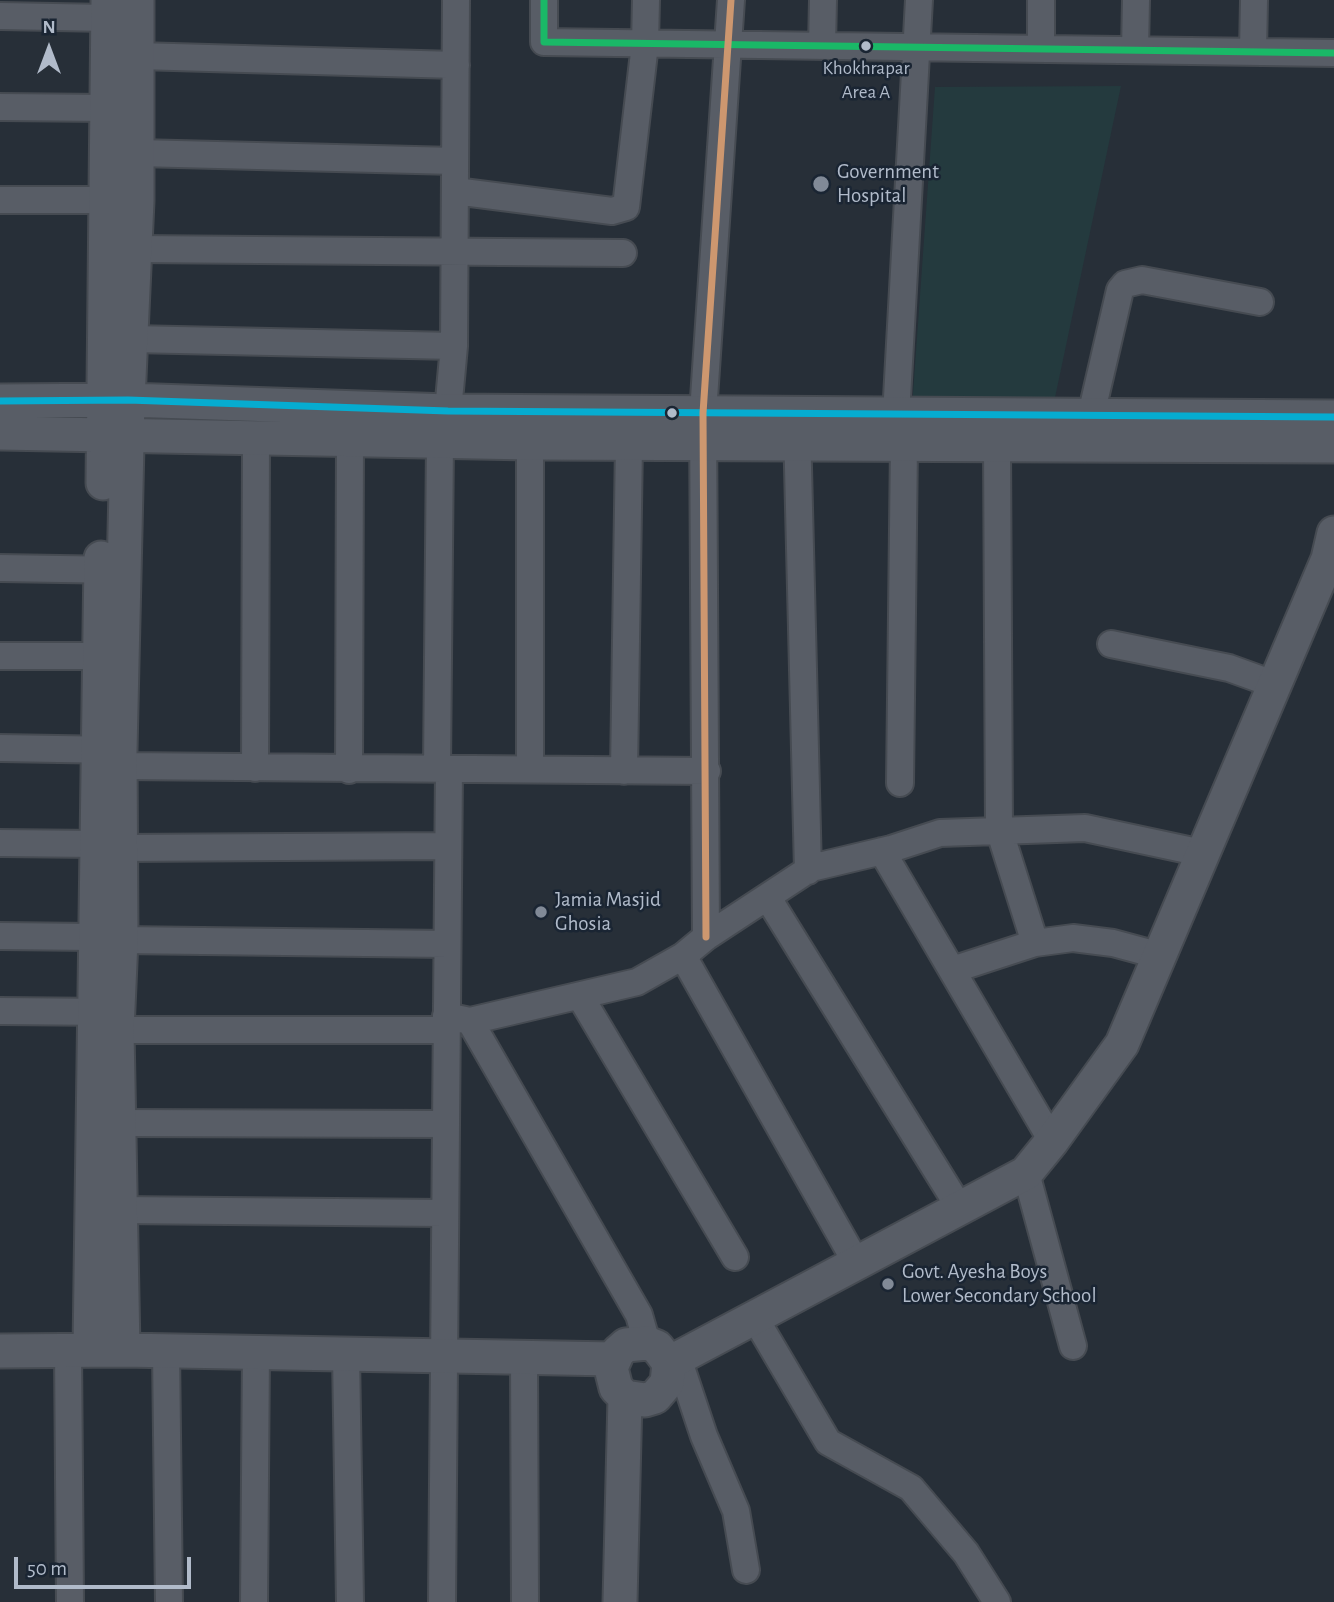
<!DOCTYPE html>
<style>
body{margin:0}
#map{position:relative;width:1334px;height:1602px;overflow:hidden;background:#272f38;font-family:"Alegreya Sans",sans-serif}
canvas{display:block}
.north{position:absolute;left:14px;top:14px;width:70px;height:70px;-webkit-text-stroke:5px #1a2533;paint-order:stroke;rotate:0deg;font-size:19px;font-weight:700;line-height:28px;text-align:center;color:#b1bbca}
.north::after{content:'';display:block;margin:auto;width:24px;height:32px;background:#b1bbca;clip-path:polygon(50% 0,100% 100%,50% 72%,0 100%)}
.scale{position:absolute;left:14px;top:1557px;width:177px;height:32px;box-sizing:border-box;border:4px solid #b1bbca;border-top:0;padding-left:9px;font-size:21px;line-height:24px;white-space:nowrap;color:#b1bbca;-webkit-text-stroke:5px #1a2533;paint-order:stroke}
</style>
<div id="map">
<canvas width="1334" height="1602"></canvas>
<div class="north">N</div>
<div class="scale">50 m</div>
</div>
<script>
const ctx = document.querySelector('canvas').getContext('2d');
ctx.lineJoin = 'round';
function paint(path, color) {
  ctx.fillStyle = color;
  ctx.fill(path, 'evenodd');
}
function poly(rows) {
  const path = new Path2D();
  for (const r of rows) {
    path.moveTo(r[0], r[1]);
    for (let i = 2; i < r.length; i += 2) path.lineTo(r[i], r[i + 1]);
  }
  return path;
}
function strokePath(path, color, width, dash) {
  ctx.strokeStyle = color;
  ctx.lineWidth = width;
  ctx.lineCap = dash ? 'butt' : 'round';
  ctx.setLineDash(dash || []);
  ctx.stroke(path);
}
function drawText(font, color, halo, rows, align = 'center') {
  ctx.font = font + ' "Alegreya Sans",sans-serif';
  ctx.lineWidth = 5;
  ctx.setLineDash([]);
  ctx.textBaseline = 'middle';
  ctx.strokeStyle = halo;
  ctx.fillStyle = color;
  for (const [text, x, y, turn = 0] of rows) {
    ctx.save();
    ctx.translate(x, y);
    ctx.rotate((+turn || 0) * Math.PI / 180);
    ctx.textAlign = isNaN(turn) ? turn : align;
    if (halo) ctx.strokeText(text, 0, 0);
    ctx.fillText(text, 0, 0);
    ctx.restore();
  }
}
paint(poly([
 [1121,86,1053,407,912,407,935,87]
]), '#243a3e');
const minor = poly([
 [544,0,544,42,1334,53],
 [1041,0,1041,49],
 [0,16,108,18],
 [822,46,823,0],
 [1135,50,1136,0],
 [1253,52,1254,0],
 [138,56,456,65],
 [0,107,107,108],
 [138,153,455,161],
 [455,191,612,211,626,207,645,44,646,0],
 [0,200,105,200],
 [136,249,623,253],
 [132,339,454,346],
 [1091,415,1120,290,1125,284,1142,280,1260,302],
 [896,416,919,0],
 [530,425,530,769],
 [797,427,808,871],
 [997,445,999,829,1035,943],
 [0,568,121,570],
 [1111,644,1229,668,1276,685],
 [0,656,97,656],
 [0,748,117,750],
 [121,766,707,771],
 [255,768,256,439],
 [437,768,440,441,448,411,454,346,456,0],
 [349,770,350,440],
 [624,771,629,443],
 [900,783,904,444],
 [0,843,97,844],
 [121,848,448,846],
 [882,851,1052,1141],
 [768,898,961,1210],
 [0,936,94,937],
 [706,937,703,413,731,0],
 [121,940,447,944],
 [683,956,857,1264],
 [952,970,1035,943,1073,938,1113,943,1161,956],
 [580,996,735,1257],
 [0,1011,112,1012],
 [446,1016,470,1021,637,982,683,956,706,937,811,868,891,849,940,833,1085,828,1202,853],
 [470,1021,639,1315,647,1343],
 [117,1030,446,1030],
 [118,1123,445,1124],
 [1026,1173,1073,1346],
 [119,1210,443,1213],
 [755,1318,828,1442,911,1488,966,1553,997,1602],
 [68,1350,70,1602],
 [166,1350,169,1602],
 [346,1354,350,1602],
 [524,1357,525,1602],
 [678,1358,704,1436,736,1511,746,1570],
 [254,1602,256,1352],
 [442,1602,449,769]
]);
const tertiary = poly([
 [0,401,128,400,448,411,1334,417],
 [0,433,530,443,1334,446],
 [103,483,108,0],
 [90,1350,101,558],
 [123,1350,117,1030,121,940,120,750,128,400,137,201,137,0],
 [0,1351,123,1350,614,1359],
 [669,1363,1026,1173,1052,1141,1122,1044,1328,559,1334,533],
 [620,1602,625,1397,616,1388,611,1368,618,1352,626,1345,647,1343,657,1347,669,1363,667,1383,655,1397,645,1400,625,1397]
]);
strokePath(minor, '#464b52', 30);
strokePath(tertiary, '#464b52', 37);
strokePath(minor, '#585d66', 26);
strokePath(tertiary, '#585d66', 33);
strokePath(poly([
 [544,0,544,42,1334,53]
]), '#1ab867', 7);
strokePath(poly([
 [0,401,128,400,448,411,1334,417]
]), '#06acd0', 7);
strokePath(poly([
 [706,937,703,413,731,0]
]), '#cd976f', 7);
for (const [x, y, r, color] of [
 [866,46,6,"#b1bbca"],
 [821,184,9,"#818a97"],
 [672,413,6,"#b1bbca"],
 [541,912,7,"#818a97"],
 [888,1284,7,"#818a97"]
]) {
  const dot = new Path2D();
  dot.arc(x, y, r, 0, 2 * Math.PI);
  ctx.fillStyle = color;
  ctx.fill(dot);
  strokePath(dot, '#1a2533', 2.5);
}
drawText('19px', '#b1bbca', '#1a2533', [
 ["Khokhrapar",866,68],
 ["Area A",866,92]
]);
drawText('21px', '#b1bbca', '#1a2533', [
 ["Government",837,172],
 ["Hospital",837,196],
 ["Jamia Masjid",555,900],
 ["Ghosia",555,924],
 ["Govt. Ayesha Boys",902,1272],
 ["Lower Secondary School",902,1296]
], 'left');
</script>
